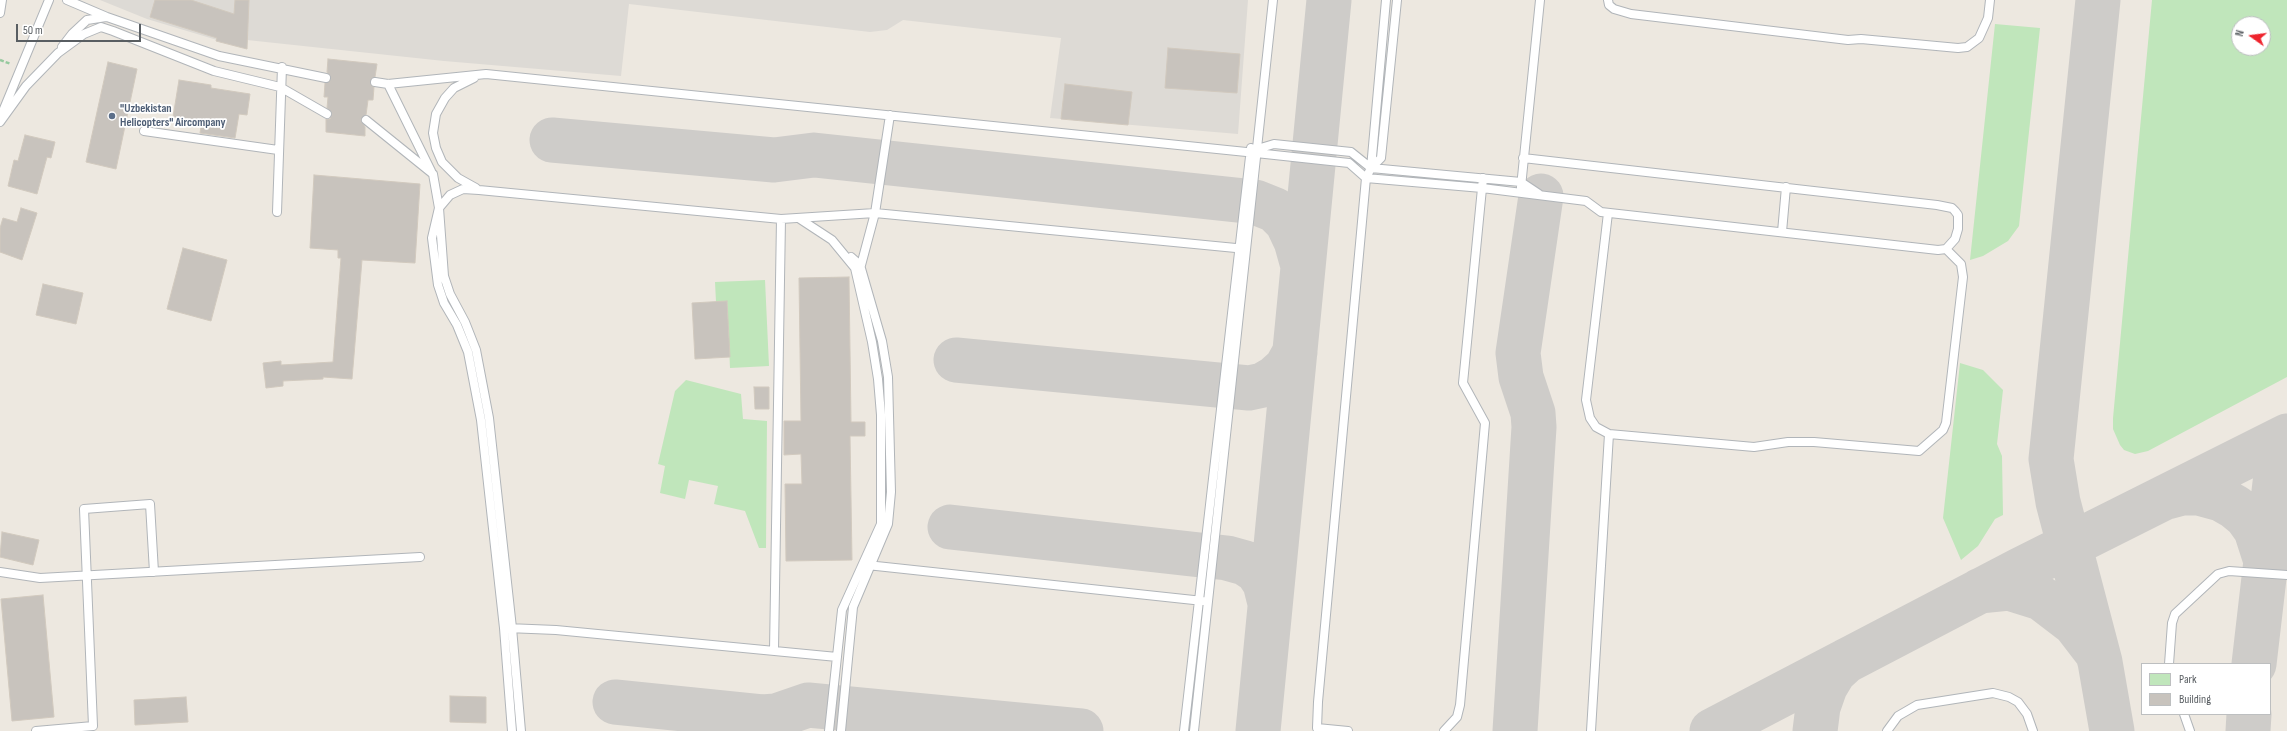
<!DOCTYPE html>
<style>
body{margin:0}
#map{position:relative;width:2287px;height:731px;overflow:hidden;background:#ede8e0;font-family:"Sofia Sans Condensed",sans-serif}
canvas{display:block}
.legend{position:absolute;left:2141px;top:663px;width:130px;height:52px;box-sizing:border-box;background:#fff;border:1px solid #bdbfc0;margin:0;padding:5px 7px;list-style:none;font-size:12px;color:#595e62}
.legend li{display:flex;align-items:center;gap:8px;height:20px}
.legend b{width:20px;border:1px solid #bdbfc0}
.north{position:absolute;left:2231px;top:16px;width:40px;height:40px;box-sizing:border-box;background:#fff;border:1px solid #bdbfc0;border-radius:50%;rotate:284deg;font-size:11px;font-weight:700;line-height:16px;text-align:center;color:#595e62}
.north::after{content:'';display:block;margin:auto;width:14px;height:18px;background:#ee242d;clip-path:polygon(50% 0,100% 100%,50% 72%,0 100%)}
.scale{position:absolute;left:16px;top:24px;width:125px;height:18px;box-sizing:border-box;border:2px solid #595e62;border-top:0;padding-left:5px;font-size:12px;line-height:14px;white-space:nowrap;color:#595e62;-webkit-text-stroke:3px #fff;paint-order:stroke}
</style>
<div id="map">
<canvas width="2287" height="731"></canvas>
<ul class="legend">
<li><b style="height:11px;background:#c0e6bb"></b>Park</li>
<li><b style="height:11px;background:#c8c3bd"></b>Building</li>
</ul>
<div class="north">N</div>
<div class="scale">50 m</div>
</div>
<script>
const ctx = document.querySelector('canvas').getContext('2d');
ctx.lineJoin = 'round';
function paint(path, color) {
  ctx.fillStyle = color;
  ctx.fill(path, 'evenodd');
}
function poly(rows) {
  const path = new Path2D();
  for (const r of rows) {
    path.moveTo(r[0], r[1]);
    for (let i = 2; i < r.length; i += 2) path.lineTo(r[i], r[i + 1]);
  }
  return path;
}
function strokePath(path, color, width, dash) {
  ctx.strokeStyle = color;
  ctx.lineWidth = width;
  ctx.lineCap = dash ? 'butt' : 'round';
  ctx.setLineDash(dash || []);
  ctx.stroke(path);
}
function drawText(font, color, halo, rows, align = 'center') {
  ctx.font = font + ' "Sofia Sans Condensed",sans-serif';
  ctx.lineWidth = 3.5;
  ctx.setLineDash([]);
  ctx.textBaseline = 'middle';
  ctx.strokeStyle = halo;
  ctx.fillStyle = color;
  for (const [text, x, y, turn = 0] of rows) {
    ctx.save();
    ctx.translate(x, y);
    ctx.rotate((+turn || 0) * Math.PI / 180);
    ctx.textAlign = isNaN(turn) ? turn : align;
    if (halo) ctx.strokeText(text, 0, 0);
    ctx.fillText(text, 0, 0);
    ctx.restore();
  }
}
paint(poly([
 [100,0,1248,0,1238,134,1050,118,1061,38,903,20,887,30,870,32,629,4,621,76,444,61,247,40,247,49,147,19]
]), '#dddad5');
paint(poly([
 [2152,0,2287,0,2287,377,2148,451,2135,454,2124,450,2120,445,2113,429,2113,418],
 [2239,24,2263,24,2263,48,2239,48],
 [1995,24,2040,28,2019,226,2008,241,1983,256,1970,260],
 [765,280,769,366,730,368,727,302,716,302,715,282],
 [1960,363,1983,370,2003,390,1997,444,2002,456,2003,515,1995,519,1978,546,1961,560,1943,518],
 [686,380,741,394,743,419,767,421,766,548,759,548,745,511,714,504,718,486,689,480,685,499,660,493,665,466,658,464,675,391]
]), '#c0e6bb');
strokePath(poly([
 [2098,0,2051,459,2058,502,2100,662,2112,731],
 [552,140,774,160,814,155,1255,202,1275,210,1287,222,1296,241,1303,266],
 [956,360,1249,388,1263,385,1275,378,1286,368,1295,352],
 [2167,497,2182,493,2199,493,2221,499,2235,507,2246,516,2256,530,2265,558],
 [950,527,1227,558,1245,563,1257,571,1265,583,1270,603],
 [1979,591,2009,588,2041,598,2075,624,2095,650],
 [2254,664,2275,483,2281,458,2287,448],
 [615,702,762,717,776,716,808,705,1081,731],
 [1258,731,1329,0],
 [1515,731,1534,427,1533,413,1521,377,1518,353,1541,196],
 [1712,731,2020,570,2287,436],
 [1815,731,1818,707,1825,687,1834,672,1847,660],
 [2248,731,2249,714]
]), '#ceccc9', 45);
const building = poly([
 [155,0,191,0,234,14,235,0,249,0,247,49,216,41,217,38,150,17,155,0],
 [1168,48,1240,54,1237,93,1165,88,1168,48],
 [328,59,377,64,375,77,370,82,374,87,373,100,368,100,366,115,361,119,365,127,365,136,326,132,326,119,330,119,332,114,327,108,328,97,324,97,325,83,331,79,327,72,328,59],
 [108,62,137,69,116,169,86,162,108,62],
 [179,80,211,85,211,88,250,94,247,115,239,114,235,138,200,133,202,121,173,117,179,80],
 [1065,84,1132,92,1128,125,1061,119,1065,84],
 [25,135,55,142,51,158,47,157,37,194,8,186,14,160,18,161,25,135],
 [314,175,420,184,415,263,362,260,352,379,323,377,323,379,283,381,283,386,266,388,263,363,281,361,281,365,333,362,341,258,338,258,338,250,310,248,314,175],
 [21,208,37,213,22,260,0,252,0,228,3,218,17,222,21,208],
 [183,248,227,260,211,321,167,309,183,248],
 [849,277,851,422,865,422,865,436,850,436,852,560,786,561,785,484,802,484,801,454,784,455,784,421,801,421,799,278,849,277],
 [43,284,83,293,76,324,36,315,43,284],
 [727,301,730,357,695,359,692,303,727,301],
 [754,387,769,387,769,409,755,409,754,387],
 [2,532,39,540,33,565,0,557,2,532],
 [43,595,54,717,12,721,1,599,43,595],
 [450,696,486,697,486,723,450,722,450,696],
 [186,697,188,722,135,725,134,700,186,697]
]);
paint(building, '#c8c3bd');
strokePath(building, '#d1c9be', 1);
const service = poly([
 [67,0,107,17,219,56,326,78],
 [1608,0,1609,5,1614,9,1631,14,1848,40,1861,39,1958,48,1967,47,1979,38,1988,18,1990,0],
 [0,13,2,0],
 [62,47,72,34,87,20,106,17],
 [474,78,454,88,445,98,436,114,433,133,436,148,442,162,458,178,476,188],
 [375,82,388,84,486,74,1256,153,1349,163,1366,178,1482,188,1586,201,1601,212,1938,250,1946,249,1955,239,1958,229,1958,215,1955,211,1952,208,1937,205,1523,158],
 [388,84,431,171],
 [1,116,49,0],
 [366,120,433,174,439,208,444,276,450,294,465,322,476,350,489,418,512,628,521,731],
 [0,122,26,86,58,53,84,34,101,27,113,31,214,71,280,87,327,114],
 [144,131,278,150],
 [1254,150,1274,144,1351,152,1371,168,1521,182,1539,194],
 [1371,168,1381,158,1397,0],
 [1521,187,1540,0],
 [277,212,282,67],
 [1608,213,1586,400,1590,418,1596,427,1609,434,1754,447,1788,442,1814,442,1919,451,1943,430,1946,423,1963,277,1961,264,1946,249],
 [800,219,832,240,855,268,872,342,878,379,881,415,881,524,842,610,829,731],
 [1782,232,1786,187],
 [860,269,875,213,890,115],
 [867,565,1203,601],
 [0,572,40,578,420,557],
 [507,628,556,630,837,657],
 [774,650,781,219],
 [2169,664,2172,623,2175,614,2218,574,2229,571,2287,575],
 [2184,714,2190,731],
 [36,731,93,726,84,509,150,504,154,572],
 [512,731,504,628,481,420,468,352,457,325,444,303,438,285,432,238,439,208,450,195,463,189,479,190,781,219,875,213,1246,249],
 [841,731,853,607,888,524,891,492,888,377,882,341,860,265,851,257],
 [1184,731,1251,148],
 [1194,731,1273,0],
 [1348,731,1317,728,1318,702,1366,178,1371,168,1386,0],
 [1444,731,1457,717,1460,705,1485,423,1463,383,1483,178],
 [1591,731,1609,434],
 [1887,731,1898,716,1917,705,1993,693,2009,697,2018,702,2027,714,2033,731]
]);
strokePath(service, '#b1b5b9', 10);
strokePath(poly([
 [0,60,11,64]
]), '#96c99e', 2.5, [4, 2]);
strokePath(service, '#fff', 8);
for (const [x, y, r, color] of [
 [112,116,4,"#5c6f8a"]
]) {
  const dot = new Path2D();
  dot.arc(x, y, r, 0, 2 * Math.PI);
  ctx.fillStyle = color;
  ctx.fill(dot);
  strokePath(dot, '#fff', 1.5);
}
drawText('bold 12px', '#4e5e75', '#fff', [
 ["\"Uzbekistan",120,109],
 ["Helicopters\" Aircompany",120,123]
], 'left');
</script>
